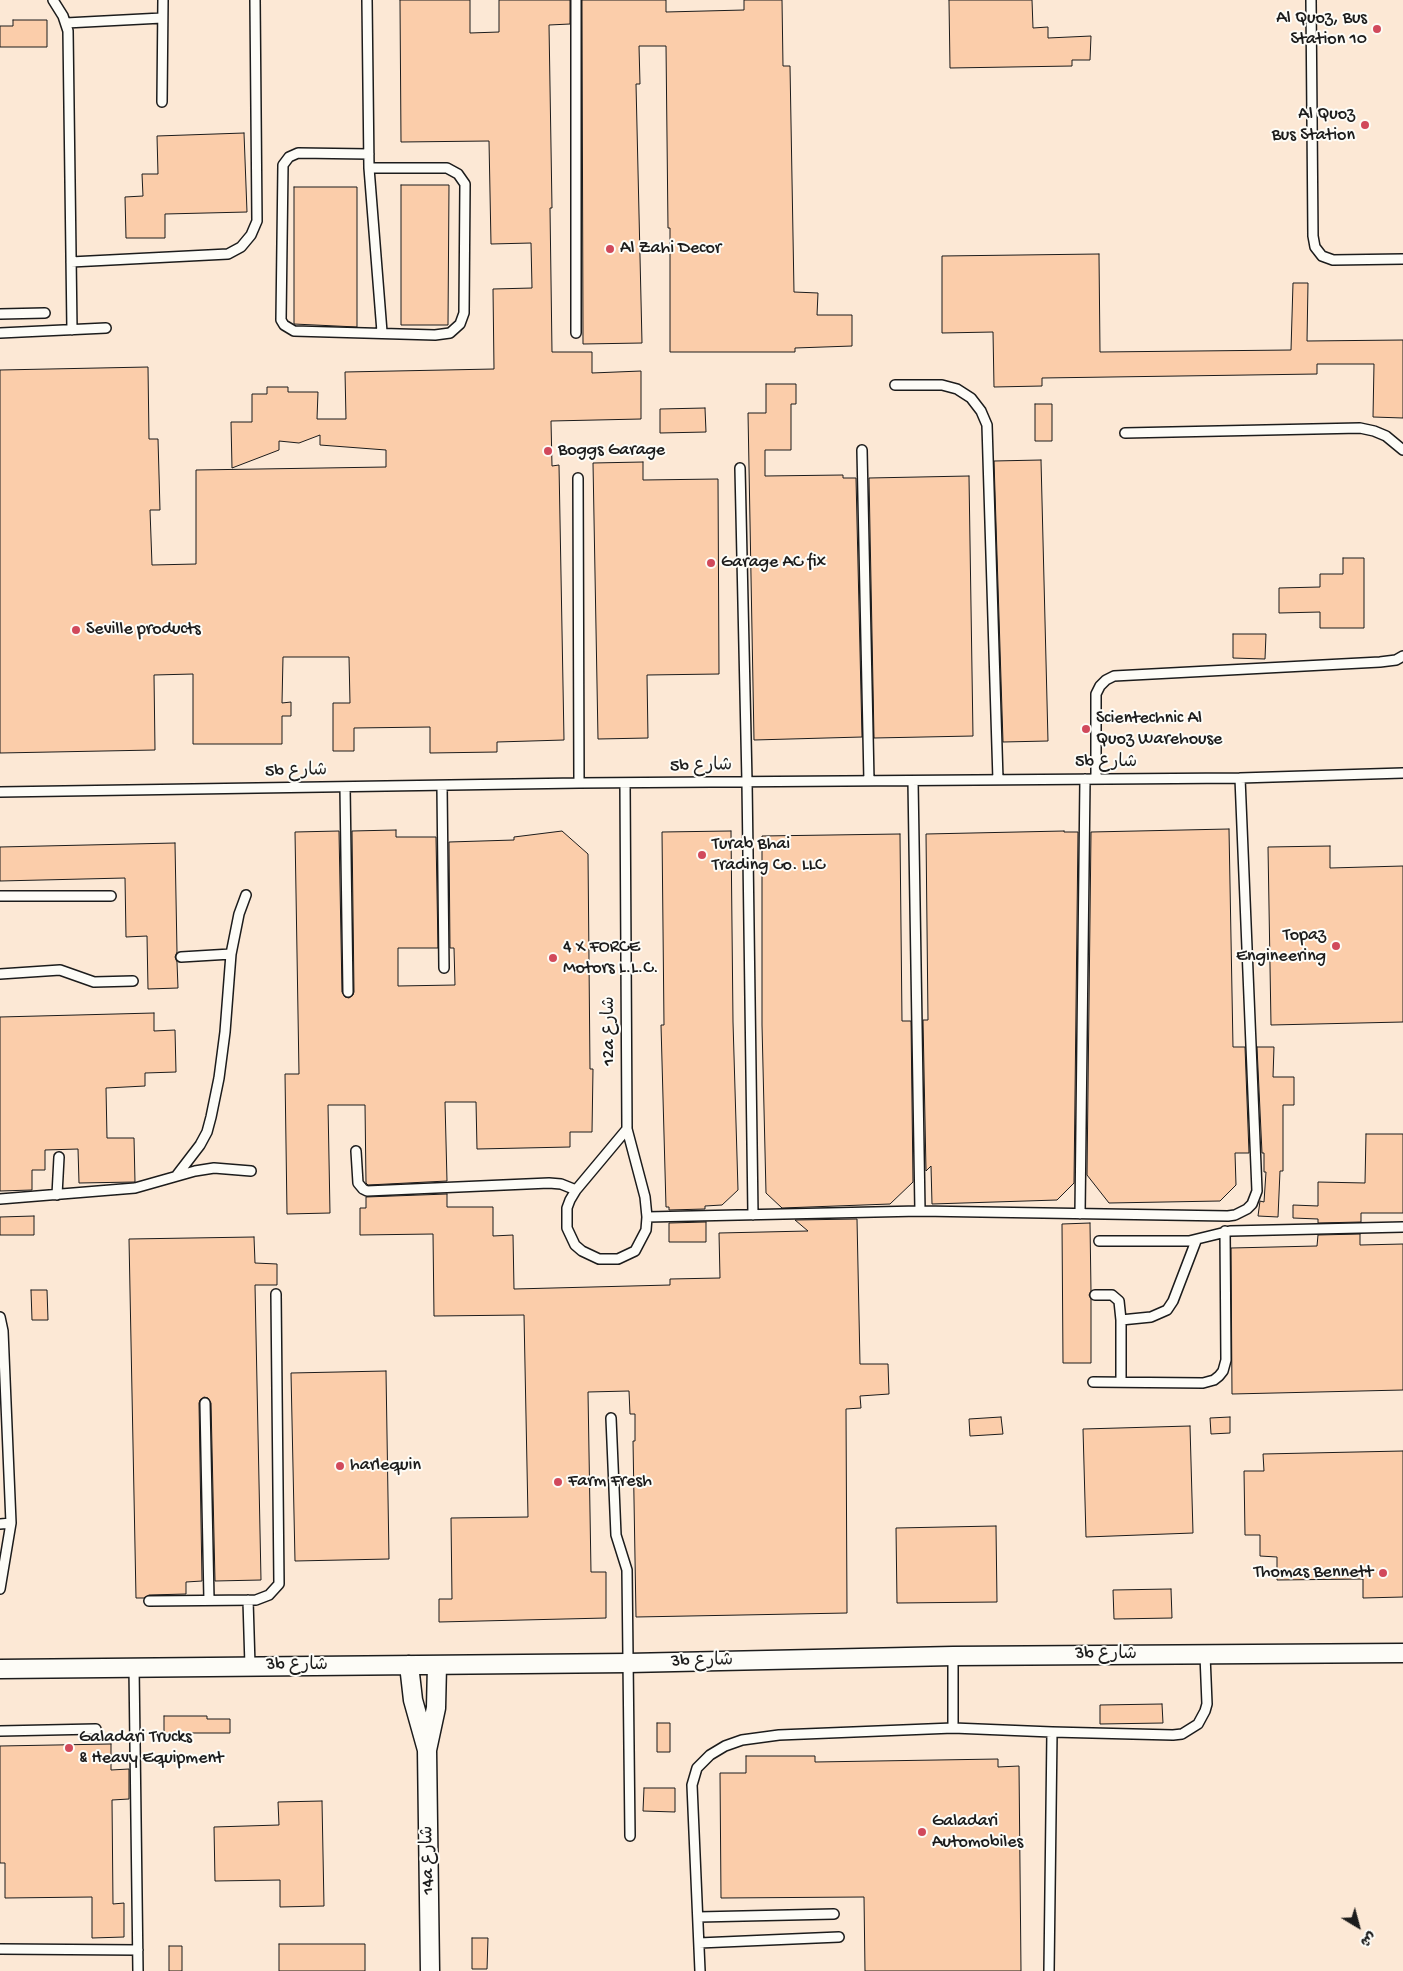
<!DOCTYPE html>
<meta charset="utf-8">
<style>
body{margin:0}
#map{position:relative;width:1403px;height:1971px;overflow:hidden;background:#fdf3e8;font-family:"Gochi Hand","Playpen Sans Arabic",sans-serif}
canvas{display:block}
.north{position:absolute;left:1333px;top:1901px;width:50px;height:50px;-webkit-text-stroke:4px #fdfcf7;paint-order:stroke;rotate:143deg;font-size:14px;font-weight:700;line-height:20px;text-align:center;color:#1c1c1c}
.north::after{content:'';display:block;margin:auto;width:18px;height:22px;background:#1c1c1c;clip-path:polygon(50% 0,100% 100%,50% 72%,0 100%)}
</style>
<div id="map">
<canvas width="1403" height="1971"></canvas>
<div class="north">ش</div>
</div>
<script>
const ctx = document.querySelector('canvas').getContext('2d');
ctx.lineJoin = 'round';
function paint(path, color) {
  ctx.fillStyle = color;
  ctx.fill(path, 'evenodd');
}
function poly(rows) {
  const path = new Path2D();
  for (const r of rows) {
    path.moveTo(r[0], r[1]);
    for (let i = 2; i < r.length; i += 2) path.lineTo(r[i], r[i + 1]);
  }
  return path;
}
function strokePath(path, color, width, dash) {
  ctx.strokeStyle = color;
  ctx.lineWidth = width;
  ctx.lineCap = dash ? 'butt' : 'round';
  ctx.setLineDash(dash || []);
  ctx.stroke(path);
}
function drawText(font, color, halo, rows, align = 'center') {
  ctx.font = font + ' "Gochi Hand","Playpen Sans Arabic",sans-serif';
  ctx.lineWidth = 4;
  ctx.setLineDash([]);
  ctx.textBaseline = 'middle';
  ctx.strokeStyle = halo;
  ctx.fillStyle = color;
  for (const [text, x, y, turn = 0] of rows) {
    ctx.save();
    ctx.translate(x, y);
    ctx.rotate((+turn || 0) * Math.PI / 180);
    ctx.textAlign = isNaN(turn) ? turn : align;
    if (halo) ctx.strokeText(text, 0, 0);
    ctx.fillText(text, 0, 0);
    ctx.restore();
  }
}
paint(poly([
 [0,0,1403,0,1403,1971,0,1971]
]), '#fce8d5');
const building = poly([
 [400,0,470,0,470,33,499,32,499,0,570,0,570,24,549,25,552,208,550,208,552,352,592,352,592,373,641,371,641,419,551,421,552,466,559,465,564,740,497,742,497,752,430,753,430,727,354,728,354,751,333,751,333,703,350,703,349,657,283,657,282,703,291,702,291,716,282,716,282,744,193,744,193,674,154,675,155,750,0,753,0,370,148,367,149,439,158,439,160,510,150,510,152,565,196,564,196,470,386,467,386,450,320,445,320,435,299,443,279,441,279,450,232,468,231,422,252,422,252,394,267,394,267,387,288,387,288,392,318,392,317,419,346,419,345,372,494,369,493,289,532,288,531,243,491,244,489,141,401,142,400,0],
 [582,0,666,0,666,12,744,10,744,0,782,0,783,66,790,66,794,292,818,293,817,315,852,315,852,346,795,348,795,352,670,352,670,228,668,228,666,46,639,46,640,84,636,84,642,343,583,344,582,0],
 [949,0,1032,0,1033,28,1048,27,1048,38,1091,36,1090,60,1072,60,1072,66,950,68,949,0],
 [13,20,47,20,47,47,0,47,0,26,13,26,13,20],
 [244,133,247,212,165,214,165,238,126,238,125,197,143,196,142,174,158,174,157,136,244,133],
 [401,185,449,185,448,325,401,325,401,185],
 [294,187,357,187,357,327,294,324,294,187],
 [1099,254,1100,352,1291,350,1293,283,1308,283,1307,341,1403,340,1403,418,1373,417,1374,364,1317,364,1317,374,1042,378,1042,386,994,387,993,332,942,333,942,256,1099,254],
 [766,384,796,384,796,404,791,404,791,450,765,450,765,476,843,475,843,478,856,478,862,737,754,740,748,413,766,413,766,384],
 [1035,404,1052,404,1052,441,1035,441,1035,404],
 [705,408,706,432,660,433,660,409,705,408],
 [1041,460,1048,741,1003,742,994,461,1041,460],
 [643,462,643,480,718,479,719,674,647,675,648,738,598,739,593,463,643,462],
 [969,476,973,736,874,738,869,478,969,476],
 [1343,558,1364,558,1364,628,1320,628,1320,612,1279,613,1279,588,1320,587,1320,574,1343,574,1343,558],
 [1233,634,1266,634,1265,659,1233,658,1233,634],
 [1229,829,1233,1047,1245,1047,1249,1153,1235,1153,1236,1185,1220,1201,1109,1203,1087,1175,1091,832,1229,829],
 [396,830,396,837,436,837,438,948,398,948,398,986,455,985,454,948,450,948,449,842,514,840,514,837,562,831,588,854,590,1069,593,1069,592,1132,570,1132,570,1147,477,1149,476,1102,445,1102,447,1181,368,1185,366,1183,365,1105,328,1105,330,1213,287,1214,285,1074,299,1074,295,832,339,831,342,992,345,997,349,998,353,995,354,992,352,831,396,830],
 [731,831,733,1022,738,1190,722,1205,705,1206,705,1209,669,1210,669,1207,666,1207,661,1025,664,1025,662,832,731,831],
 [1064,831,1064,832,1078,832,1074,1183,1057,1200,932,1204,931,1166,926,1171,923,1020,928,1020,926,834,1064,831],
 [900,834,902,1021,911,1021,913,1182,890,1204,782,1208,766,1193,762,1025,762,836,900,834],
 [175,843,177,952,175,957,177,962,178,988,148,989,147,936,126,937,125,878,0,881,0,847,175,843],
 [1330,846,1330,868,1403,866,1403,1022,1271,1025,1268,847,1330,846],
 [154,1013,154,1031,175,1030,176,1072,145,1073,145,1086,106,1088,107,1138,134,1138,135,1182,79,1183,78,1149,45,1150,45,1170,32,1170,32,1190,0,1191,0,1017,154,1013],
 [1257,1047,1274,1047,1273,1077,1294,1077,1294,1105,1283,1105,1283,1171,1280,1171,1278,1217,1258,1216,1260,1201,1264,1202,1266,1172,1264,1172,1264,1153,1262,1153,1257,1047],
 [1366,1134,1403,1134,1403,1213,1361,1213,1361,1222,1318,1223,1318,1219,1293,1218,1293,1205,1318,1206,1318,1182,1365,1183,1366,1134],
 [447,1194,447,1207,493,1207,493,1236,513,1235,514,1289,670,1285,670,1279,720,1278,719,1233,808,1231,795,1220,857,1219,860,1364,888,1364,889,1394,860,1396,861,1408,846,1409,847,1613,636,1617,633,1441,635,1441,635,1414,630,1414,629,1391,588,1392,591,1572,606,1572,606,1618,439,1622,439,1599,452,1599,451,1518,528,1517,524,1315,434,1316,433,1234,360,1235,360,1208,366,1208,366,1197,447,1194],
 [34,1216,34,1235,0,1235,0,1217,34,1216],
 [706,1222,706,1242,669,1242,669,1223,706,1222],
 [1090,1223,1091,1291,1089,1295,1091,1299,1091,1363,1063,1363,1062,1224,1090,1223],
 [1360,1234,1360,1245,1403,1244,1403,1390,1232,1394,1231,1248,1317,1246,1318,1235,1360,1234],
 [254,1237,255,1263,277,1264,277,1285,255,1285,261,1580,215,1581,211,1403,208,1398,204,1397,200,1400,199,1403,202,1581,186,1582,186,1594,149,1595,144,1598,136,1598,129,1239,254,1237],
 [31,1290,47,1290,48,1320,32,1320,31,1290],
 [386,1371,389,1559,295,1561,291,1373,386,1371],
 [1001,1417,1003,1434,970,1436,969,1419,1001,1417],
 [1230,1417,1230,1433,1211,1434,1210,1418,1230,1417],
 [1190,1426,1193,1533,1086,1537,1083,1429,1190,1426],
 [1403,1451,1403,1597,1363,1598,1363,1579,1277,1580,1277,1557,1260,1556,1260,1535,1245,1535,1244,1471,1264,1471,1263,1454,1403,1451],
 [996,1526,997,1602,897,1603,896,1528,996,1526],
 [1171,1589,1172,1618,1114,1619,1113,1590,1171,1589],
 [1162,1704,1163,1723,1100,1724,1100,1705,1162,1704],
 [164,1716,207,1716,207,1719,230,1719,230,1733,164,1733,164,1716],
 [657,1723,670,1723,670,1752,657,1752,657,1723],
 [111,1744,111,1770,129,1769,129,1799,112,1800,113,1904,124,1903,124,1937,92,1938,92,1897,5,1898,5,1863,0,1863,0,1746,111,1744],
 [746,1756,815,1756,815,1762,998,1759,998,1767,1019,1766,1021,1971,865,1971,864,1897,721,1898,720,1773,746,1773,746,1756],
 [644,1788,675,1788,675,1812,643,1811,644,1788],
 [322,1801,324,1906,280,1907,280,1880,215,1881,214,1827,279,1825,278,1802,322,1801],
 [472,1938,488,1938,487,1969,472,1969,472,1938],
 [279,1944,365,1944,365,1971,279,1971,279,1944],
 [169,1946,182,1946,182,1971,169,1971,169,1946]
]);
paint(building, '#fbcdaa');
strokePath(building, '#1c1c1c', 1);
const lane = poly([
 [53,0,63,16,68,31,72,330],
 [367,0,369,168,382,332],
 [1311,0,1313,236,1315,247,1322,256,1333,260,1403,259],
 [66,23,162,18],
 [162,102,163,0],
 [369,154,298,153,289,157,283,165,281,320,284,325,294,331,435,335,450,333,460,324,464,313,465,184,458,174,447,168,369,168],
 [71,262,228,254,241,247,251,235,257,221,255,0],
 [0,314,45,313],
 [0,333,106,328],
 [576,333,576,0],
 [895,385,942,385,957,389,971,398,981,411,987,425,998,780],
 [1125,433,1360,428,1374,431,1386,436,1403,450],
 [862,450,869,781],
 [740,468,747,782,753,1215],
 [578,478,579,783],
 [1096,779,1096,694,1100,686,1106,680,1114,676,1380,662,1396,660,1403,656],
 [913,781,920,1211],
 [625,783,627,1129,645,1197,647,1217,646,1230,635,1251,618,1259,599,1259,582,1251,575,1245,567,1228,567,1208,570,1200,576,1190,627,1129],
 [442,786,444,968],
 [345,787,348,992],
 [0,792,579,783,1240,778,1403,773],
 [0,896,111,896],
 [181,957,231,954],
 [0,974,60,970,94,982,133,981],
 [356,1151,358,1183,363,1189,367,1191,549,1183,561,1184,576,1190],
 [177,1175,200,1145,207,1132,211,1117,219,1078,225,1032,231,954,239,914,246,895],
 [57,1195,59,1157],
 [0,1199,135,1188,195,1171,214,1168,251,1171],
 [1080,1214,1085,779],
 [647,1217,920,1211,1228,1216,1235,1215,1247,1209,1252,1204,1257,1191,1240,778],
 [1099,1241,1189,1241,1230,1231,1403,1227],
 [1095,1295,1112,1295,1119,1301,1121,1320,1121,1382],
 [0,1317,3,1331,11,1523,0,1589],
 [1121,1320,1151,1317,1167,1310,1173,1301,1196,1241],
 [1093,1382,1203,1383,1214,1380,1219,1376,1223,1371,1226,1360,1225,1231],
 [205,1403,209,1600],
 [611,1418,616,1535,627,1570,630,1836],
 [0,1524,11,1523],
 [248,1600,250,1666],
 [149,1601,256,1600,269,1595,279,1584,276,1294],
 [953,1656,953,1728],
 [134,1667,138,1971],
 [0,1731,96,1729],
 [698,1917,834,1914],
 [699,1943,839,1937],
 [0,1949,138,1950],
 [700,1971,692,1785,697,1768,710,1755,725,1746,742,1740,779,1735,953,1728,1052,1732,1173,1735,1182,1734,1198,1724,1205,1711,1207,1704,1205,1655],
 [1049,1971,1052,1732]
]);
const street = poly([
 [409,1665,413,1700,427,1750],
 [0,1669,628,1663,953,1656,1403,1653],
 [430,1971,427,1750,436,1708,437,1665]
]);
strokePath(lane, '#1c1c1c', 12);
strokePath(street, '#1c1c1c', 21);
strokePath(lane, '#fdfcf7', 9);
strokePath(street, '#fdfcf7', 18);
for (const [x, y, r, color] of [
 [1377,29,5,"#d1495b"],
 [1365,125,5,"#d1495b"],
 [610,249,5,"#d1495b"],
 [548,451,5,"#d1495b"],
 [711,563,5,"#d1495b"],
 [76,630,5,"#d1495b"],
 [1086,729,5,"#d1495b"],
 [702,855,5,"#d1495b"],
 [1336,946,5,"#d1495b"],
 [553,958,5,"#d1495b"],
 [340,1466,5,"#d1495b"],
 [558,1482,5,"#d1495b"],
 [1383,1573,5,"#d1495b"],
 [69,1748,5,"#d1495b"],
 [922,1832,5,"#d1495b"]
]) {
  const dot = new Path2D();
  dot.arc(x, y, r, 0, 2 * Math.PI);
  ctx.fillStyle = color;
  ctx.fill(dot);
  strokePath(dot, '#fdfcf7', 2);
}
drawText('18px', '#1c1c1c', '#fdfcf7', [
 ["Al Quoz, Bus",1367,19,"right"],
 ["Station 10",1367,40,"right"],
 ["Al Quoz",1355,115,"right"],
 ["Bus Station",1355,136,"right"],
 ["Al Zahi Decor",620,249],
 ["Boggs Garage",558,451],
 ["Garage AC fix",721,563],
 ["Seville products",86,630],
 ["Scientechnic Al",1096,719],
 ["Quoz Warehouse",1096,740],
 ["Turab Bhai",712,845],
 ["Trading Co. LLC",712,866],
 ["Topaz",1326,936,"right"],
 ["Engineering",1326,957,"right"],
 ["4 X FORCE",563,948],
 ["Motors L.L.C.",563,969],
 ["harlequin",350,1466],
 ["Farm Fresh",568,1482],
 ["Thomas Bennett",1373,1573,"right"],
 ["Galadari Trucks",79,1738],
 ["& Heavy Equipment",79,1759],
 ["Galadari",932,1822],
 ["Automobiles",932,1843]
], 'left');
drawText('18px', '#1c1c1c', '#fdfcf7', [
 ["5b شارع",1106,763],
 ["5b شارع",701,767,-1],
 ["5b شارع",296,772,-1],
 ["12a شارع",610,1031,-90],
 ["3b شارع",1106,1655],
 ["3b شارع",702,1662,-1],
 ["3b شارع",297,1666],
 ["14a شارع",429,1860,-91]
]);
</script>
